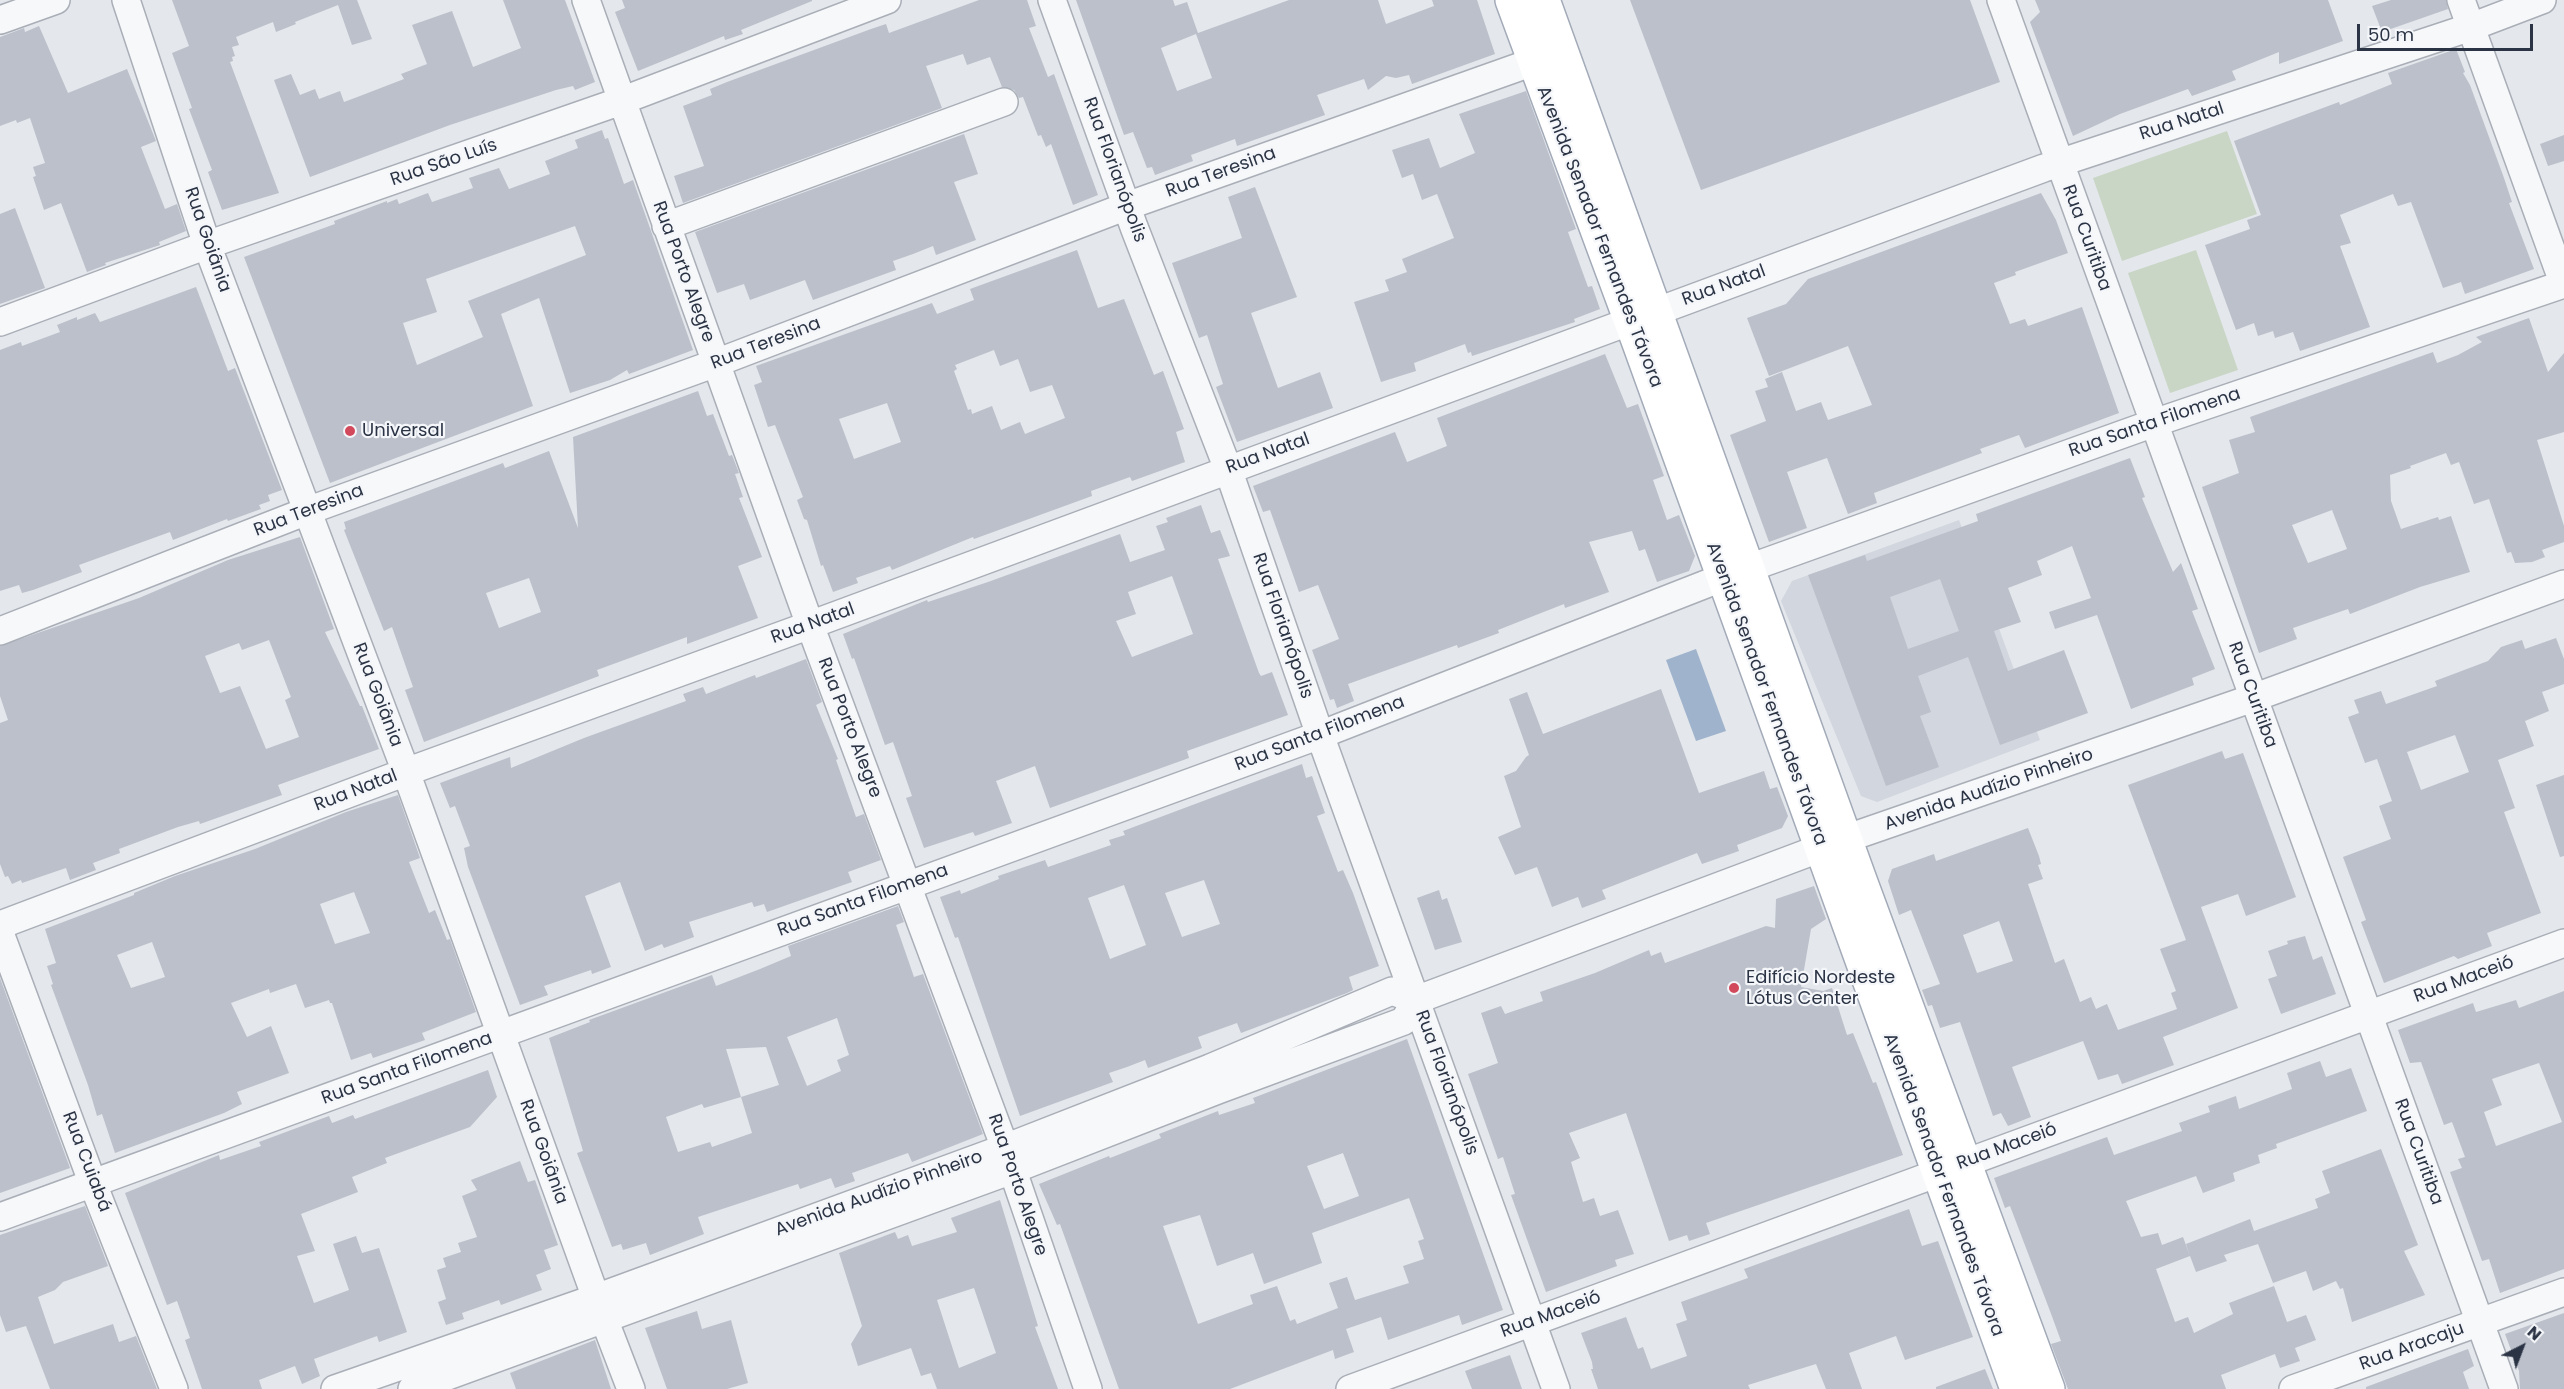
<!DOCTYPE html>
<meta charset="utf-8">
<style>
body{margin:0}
#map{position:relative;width:2564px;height:1389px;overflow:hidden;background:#e4e7ec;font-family:Poppins,sans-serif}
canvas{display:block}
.north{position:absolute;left:2492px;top:1317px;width:60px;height:60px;-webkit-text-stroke:4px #f4f6f9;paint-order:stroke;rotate:42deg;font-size:16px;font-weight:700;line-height:24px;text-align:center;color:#2b3445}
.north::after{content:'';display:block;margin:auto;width:21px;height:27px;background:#2b3445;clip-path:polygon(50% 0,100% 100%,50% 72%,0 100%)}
.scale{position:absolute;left:2357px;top:24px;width:176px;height:27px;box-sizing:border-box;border:3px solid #2b3445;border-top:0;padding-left:8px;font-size:18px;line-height:21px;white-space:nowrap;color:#2b3445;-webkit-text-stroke:4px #f4f6f9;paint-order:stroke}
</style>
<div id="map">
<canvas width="2564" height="1389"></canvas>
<div class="north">N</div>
<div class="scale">50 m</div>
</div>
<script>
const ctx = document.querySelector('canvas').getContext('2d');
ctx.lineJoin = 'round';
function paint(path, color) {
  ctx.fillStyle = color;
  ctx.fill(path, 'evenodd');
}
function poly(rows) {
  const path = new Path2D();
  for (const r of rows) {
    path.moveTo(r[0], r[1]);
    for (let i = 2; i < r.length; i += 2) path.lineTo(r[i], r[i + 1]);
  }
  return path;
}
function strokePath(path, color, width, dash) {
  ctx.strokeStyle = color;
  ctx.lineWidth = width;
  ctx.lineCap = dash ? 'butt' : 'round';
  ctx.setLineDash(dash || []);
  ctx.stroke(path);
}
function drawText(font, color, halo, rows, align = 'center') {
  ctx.font = font + ' Poppins,sans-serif';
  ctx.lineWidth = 4.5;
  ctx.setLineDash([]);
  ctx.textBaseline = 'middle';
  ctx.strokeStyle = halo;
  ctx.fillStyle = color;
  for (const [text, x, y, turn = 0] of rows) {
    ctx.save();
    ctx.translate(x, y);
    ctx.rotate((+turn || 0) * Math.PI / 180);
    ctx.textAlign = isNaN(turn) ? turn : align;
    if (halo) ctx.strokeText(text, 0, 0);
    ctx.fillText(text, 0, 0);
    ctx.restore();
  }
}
paint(poly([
 [1959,520,2040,740,1877,802,1861,796,1781,601,1792,581]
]), '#d2d6de');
paint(poly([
 [2227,131,2257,214,2122,261,2093,178],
 [2196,250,2238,370,2170,393,2128,273]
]), '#c9d6c5');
paint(poly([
 [1696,649,1726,731,1696,741,1666,660]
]), '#9fb4cc');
paint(poly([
 [172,0,357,0,372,39,352,45,338,5,295,22,296,24,276,32,273,22,236,37,239,45,232,47,235,56,232,57,233,61,230,62,279,193,222,210,208,172,212,170,189,109,192,108,172,53,189,46],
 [503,0,565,0,595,82,575,90,573,86,556,90,450,125,310,177,274,80,291,74,300,95,315,89,319,99,340,91,344,102,360,96,404,79,401,74,427,64,412,25,452,11,473,67,521,48],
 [622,0,812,0,812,1,741,30,743,34,725,40,724,36,638,71,615,12,625,8],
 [979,0,1027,0,1036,26,1029,28,1048,77,1054,74,1098,195,1073,205,1051,144,1046,147,1041,135,1038,136,1023,97,1019,98,1014,90,1002,87,990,57,967,65,963,54,926,66,942,108,683,203,674,176,704,166,683,106,712,95,710,89,727,82,871,29,886,24,889,33],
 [1076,0,1173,0,1175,6,1187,2,1198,33,1289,0,1378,0,1386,24,1434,6,1432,0,1477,0,1495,54,1412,84,1409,75,1396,78,1386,76,1368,90,1364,79,1317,95,1325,115,1237,146,1235,139,1191,155,1193,161,1155,175,1152,167,1147,168,1133,132,1124,135],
 [1196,34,1212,78,1177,91,1161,48],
 [1630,0,1970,0,2000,82,1701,190],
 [2035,0,2328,0,2343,41,2279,64,2279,52,2232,71,2236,80,2192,96,2188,89,2120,114,2073,136,2030,22,2040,12],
 [2391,0,2446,0,2448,9,2382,32,2372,6],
 [39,26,68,93,127,69,156,141,141,147,165,209,177,204,186,231,159,242,160,245,105,263,106,265,87,272,61,203,44,210,33,177,36,176,33,167,45,163,30,118,17,123,16,120,0,126,0,37,24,28,25,32],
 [2456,49,2465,72,2463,73,2470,85,2504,178,2512,202,2509,203,2534,269,2465,294,2461,282,2443,288,2411,202,2398,206,2393,194,2340,215,2351,243,2340,246,2370,327,2300,351,2293,332,2275,338,2273,331,2258,336,2254,323,2236,330,2205,245,2250,229,2247,220,2261,215,2234,141,2339,102,2340,105,2392,84,2388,73],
 [1526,91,1576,229,1568,232,1588,287,1592,286,1600,309,1574,319,1575,322,1472,356,1471,352,1468,353,1465,344,1414,363,1416,371,1381,382,1354,302,1389,291,1385,280,1407,272,1402,259,1454,238,1437,194,1422,200,1413,174,1402,178,1392,150,1429,138,1440,168,1475,153,1459,114],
 [602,130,605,139,608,138,624,184,633,180,693,350,629,374,627,370,610,380,570,393,539,298,501,314,533,406,330,483,244,257,335,224,334,221,387,201,387,203,397,199,399,204,428,193,432,202,473,188,469,178,499,168,509,189,550,174,545,161,578,148,575,140],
 [575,226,586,255,468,301,483,337,417,365,403,323,437,312,426,279],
 [964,134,978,174,954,182,976,240,936,255,933,246,913,254,893,261,896,270,813,300,805,280,750,300,744,284,717,293,695,232],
 [2564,135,2564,161,2548,166,2540,144],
 [1255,187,1297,297,1251,313,1278,388,1320,372,1333,408,1237,442,1216,387,1223,384,1207,335,1199,338,1172,263,1242,238,1228,197],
 [2041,193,2056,220,2068,253,2015,272,2016,275,1994,283,2010,324,2025,319,2028,326,2082,307,2119,413,2025,448,2019,435,1980,449,1982,453,1874,493,1877,503,1848,514,1827,458,1787,472,1807,528,1769,542,1730,435,1766,421,1755,391,1768,387,1765,379,1782,372,1796,411,1821,402,1828,420,1872,405,1848,346,1769,376,1747,318,1786,304,1808,279],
 [15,208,45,288,0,304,0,214],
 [1077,250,1098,308,1124,299,1154,375,1163,371,1184,429,1176,432,1185,462,1132,481,1130,477,1091,491,1092,496,974,539,973,537,892,570,890,566,856,578,858,583,833,592,823,565,821,566,807,520,804,519,797,500,803,497,775,425,768,427,754,385,762,382,756,366,932,303,937,314,974,300,970,289],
 [994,350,1000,366,1018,359,1030,392,1052,385,1065,418,1025,434,1020,422,1001,430,992,406,972,414,971,409,968,410,954,371,957,369,955,365],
 [887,403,901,442,854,459,839,419],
 [196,287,228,371,235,368,282,490,268,495,270,501,259,505,261,509,228,521,227,519,173,540,170,532,79,565,82,572,33,590,22,593,19,585,0,591,0,350,21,342,22,346,60,332,57,325,77,317,77,320,95,313,100,322],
 [2529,318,2548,372,2564,353,2564,432,2537,440,2564,526,2564,542,2542,550,2545,557,2532,562,2515,563,2511,552,2507,553,2489,499,2474,504,2459,462,2451,465,2446,453,2410,466,2411,468,2390,475,2391,501,2401,529,2438,517,2439,520,2451,516,2470,572,2420,587,2350,614,2348,609,2293,628,2297,639,2259,653,2202,487,2239,473,2229,440,2255,432,2250,417,2433,352,2437,363,2458,355,2482,342,2476,337],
 [2332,510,2347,549,2308,563,2292,525],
 [1605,354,1627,408,1638,404,1664,476,1653,480,1667,520,1679,515,1695,556,1689,571,1657,582,1645,549,1639,551,1632,531,1589,542,1609,592,1565,608,1564,604,1536,615,1498,630,1499,633,1458,648,1457,645,1348,684,1354,701,1337,708,1334,699,1330,700,1312,650,1339,639,1318,585,1299,592,1270,510,1263,512,1253,486,1395,432,1407,462,1447,446,1437,418],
 [698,391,707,416,713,414,729,456,732,455,739,473,735,474,743,497,739,498,762,557,738,566,758,618,687,644,687,637,646,652,597,670,599,676,424,742,405,690,413,687,392,627,384,631,344,530,346,529,344,522,503,463,505,468,549,451,578,528,573,437],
 [529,578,541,612,499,628,486,593],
 [2130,458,2145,497,2142,498,2173,572,2181,563,2198,609,2192,611,2215,669,2192,678,2194,685,2131,709,2097,615,2055,629,2049,612,2091,598,2072,546,2037,561,2042,575,2008,588,2021,622,1994,631,2008,671,2064,650,2088,713,2000,745,1968,657,1918,676,1931,712,1920,716,1939,767,1886,786,1808,575,1865,555,1867,561,1978,521,1976,514],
 [1940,579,1959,631,1908,649,1890,597],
 [1201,505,1211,533,1220,530,1230,556,1218,559,1259,673,1261,676,1272,672,1288,715,1187,751,1189,758,1050,808,1035,766,996,781,1012,823,975,836,973,832,924,848,906,798,912,796,893,742,885,745,854,658,852,659,843,634,927,600,928,602,988,582,1120,534,1130,562,1165,550,1156,526,1168,522,1166,518],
 [1172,576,1193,634,1132,657,1116,621,1136,614,1128,592],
 [300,537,334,629,325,632,360,706,362,706,379,749,278,785,282,795,200,824,199,821,178,827,119,849,120,853,93,863,96,870,70,880,66,868,22,883,21,880,12,884,8,876,5,877,0,864,0,723,8,720,0,696,0,646,139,598,228,560],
 [269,640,291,697,285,700,299,737,266,749,240,686,220,693,205,656,239,643,242,650],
 [2556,638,2564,659,2564,684,2542,692,2549,711,2525,721,2534,746,2498,760,2515,808,2504,812,2541,913,2487,933,2492,946,2458,959,2454,956,2384,983,2361,922,2366,920,2343,857,2391,839,2379,806,2392,801,2377,759,2365,763,2348,717,2359,713,2354,700,2381,691,2386,704,2437,686,2435,681,2488,661,2501,647,2522,640,2525,649],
 [2455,735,2469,772,2421,790,2407,752],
 [806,659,822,702,816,705,838,759,836,760,856,817,864,814,881,860,848,872,852,882,767,912,764,904,754,907,752,902,689,922,694,937,664,948,662,944,645,951,620,882,585,896,611,967,592,974,591,970,544,986,548,995,520,1005,468,867,464,848,470,846,455,806,450,808,440,783,510,757,511,768,584,738,686,701,683,694,703,687,706,694,755,675,756,678],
 [1661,689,1699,793,1764,771,1770,789,1777,787,1788,816,1782,828,1737,845,1739,851,1702,864,1697,853,1602,890,1606,899,1582,908,1578,897,1552,907,1537,867,1515,875,1498,837,1521,827,1504,776,1516,771,1526,757,1529,755,1509,699,1527,692,1543,734],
 [2222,751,2225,759,2243,753,2296,897,2246,916,2238,894,2201,907,2238,1008,2163,1037,2174,1065,2122,1084,2118,1074,2098,1080,2083,1041,2012,1067,2031,1117,2008,1126,2001,1113,1993,1116,1960,1022,1940,1028,1932,1005,1928,1006,1922,990,1940,984,1911,910,1899,915,1888,881,1892,869,1934,854,1936,861,2028,828,2039,856,2041,864,2038,865,2043,879,2028,884,2055,963,2064,959,2080,1002,2091,997,2096,1009,2107,1004,2118,1030,2177,1009,2171,993,2176,991,2160,949,2186,940,2128,785],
 [1999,921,2013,961,1977,973,1963,935],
 [1302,764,1306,778,1312,776,1325,813,1317,816,1338,872,1343,870,1353,893,1379,966,1349,977,1353,990,1347,993,1241,1033,1237,1023,1198,1037,1202,1048,1148,1068,1145,1060,1127,1067,1109,1073,1113,1082,1020,1116,958,937,955,938,940,897,960,890,961,894,999,879,998,876,1045,860,1048,867,1111,845,1109,840,1125,835,1123,831],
 [1204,880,1220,924,1182,937,1165,893],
 [1124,885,1146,945,1110,959,1088,898],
 [2564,775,2564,856,2560,857,2536,785],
 [398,795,420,858,409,862,429,913,435,910,447,940,450,939,476,1012,422,1033,425,1040,373,1058,371,1053,351,1060,332,1003,330,1003,329,1000,305,1008,296,984,270,993,269,989,231,1003,247,1037,271,1026,289,1073,237,1092,242,1104,224,1113,115,1153,102,1114,97,1116,88,1085,51,985,53,984,47,966,56,963,45,929,134,895,134,893,175,876,255,849,346,812],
 [354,892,370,933,335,944,320,904],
 [152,942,165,977,131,988,117,955],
 [1814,886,1826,919,1811,929,1801,987,1823,991,1832,988,1847,1035,1853,1033,1873,1083,1876,1082,1903,1155,1706,1223,1710,1234,1689,1241,1687,1235,1669,1241,1626,1113,1569,1133,1580,1158,1571,1162,1583,1202,1594,1198,1600,1216,1618,1210,1634,1254,1615,1260,1617,1266,1546,1292,1511,1195,1515,1194,1503,1157,1498,1159,1468,1074,1498,1063,1481,1013,1501,1006,1505,1014,1543,1001,1540,992,1595,973,1649,950,1651,956,1661,952,1665,963,1766,926,1775,928,1776,899],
 [1439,890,1442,900,1447,898,1462,942,1435,950,1417,898],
 [898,906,904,922,896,925,914,977,923,974,983,1134,912,1162,908,1153,852,1173,855,1181,835,1188,831,1178,800,1189,798,1184,698,1217,704,1234,650,1255,646,1243,623,1250,621,1244,612,1247,577,1153,583,1151,549,1038,590,1022,589,1020,712,975,716,986,760,969,791,956,788,946],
 [837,1018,849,1055,837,1060,841,1071,807,1086,787,1037],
 [766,1047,779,1085,741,1097,752,1133,712,1147,710,1142,678,1152,666,1117,702,1104,704,1108,741,1097,726,1049],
 [2305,936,2313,960,2322,956,2336,994,2281,1014,2268,979,2277,976,2268,951,2288,944,2287,941],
 [0,978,70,1168,0,1193],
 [2564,991,2564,1269,2500,1293,2489,1259,2482,1261,2450,1172,2462,1168,2458,1159,2465,1157,2452,1122,2444,1125,2421,1062,2410,1063,2398,1030,2473,1003,2476,1012,2516,1000,2519,1008],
 [2539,1063,2562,1122,2496,1146,2484,1112,2502,1105,2492,1079],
 [1407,1039,1503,1310,1462,1325,1459,1315,1388,1340,1381,1317,1346,1329,1354,1352,1335,1359,1333,1350,1230,1389,1119,1389,1060,1224,1057,1225,1039,1184,1109,1156,1110,1158,1161,1138,1159,1134,1218,1111,1219,1115,1255,1103,1253,1098],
 [1343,1153,1359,1196,1324,1209,1307,1166],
 [1409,1198,1424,1239,1418,1241,1424,1259,1403,1266,1409,1283,1355,1300,1347,1277,1329,1283,1338,1308,1297,1324,1295,1319,1290,1321,1277,1286,1250,1295,1253,1304,1198,1324,1163,1226,1200,1215,1217,1266,1253,1253,1264,1284,1322,1263,1312,1233],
 [2320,1061,2326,1077,2351,1068,2367,1111,2276,1144,2277,1148,2258,1155,2260,1163,2233,1173,2235,1181,2203,1193,2196,1176,2126,1201,2141,1237,2158,1233,2162,1245,2183,1237,2190,1256,2186,1244,2250,1219,2254,1231,2318,1208,2315,1199,2330,1193,2322,1171,2381,1149,2418,1245,2404,1251,2425,1295,2352,1322,2343,1288,2340,1289,2336,1281,2313,1291,2306,1271,2273,1283,2258,1244,2224,1255,2227,1261,2196,1272,2190,1256,2156,1269,2175,1322,2188,1317,2194,1333,2233,1314,2229,1303,2274,1286,2287,1322,2306,1315,2316,1340,2295,1348,2300,1361,2280,1368,2275,1354,2221,1375,2226,1389,2068,1389,2051,1344,2061,1341,2050,1311,2010,1206,2005,1208,1994,1178,2107,1137,2114,1155,2182,1131,2179,1123,2210,1112,2208,1106,2236,1096,2239,1109,2292,1089,2287,1073],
 [488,1070,497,1097,470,1127,385,1158,387,1163,352,1177,358,1192,301,1214,315,1251,297,1256,314,1303,349,1290,333,1244,356,1236,362,1253,379,1248,407,1332,379,1342,377,1336,314,1359,320,1376,302,1384,295,1366,259,1380,262,1389,202,1389,185,1340,190,1338,177,1301,167,1305,125,1193,219,1155,220,1160,261,1146,259,1142,329,1116,332,1123,353,1115,355,1119],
 [520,1161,528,1182,535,1180,558,1245,544,1250,551,1269,536,1275,542,1290,501,1305,499,1300,462,1313,464,1319,446,1325,438,1302,446,1299,437,1270,446,1267,443,1258,461,1252,458,1243,477,1237,462,1196,477,1190,471,1180],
 [1000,1200,1038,1326,1035,1327,1058,1389,937,1389,931,1373,921,1376,911,1348,858,1366,851,1344,862,1326,839,1253,895,1232,898,1239,908,1235,912,1246,957,1232,951,1218],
 [974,1288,996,1353,959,1368,937,1300],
 [85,1206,108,1266,63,1282,55,1290,38,1297,54,1344,113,1324,119,1342,136,1336,157,1389,50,1389,26,1326,6,1332,0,1315,0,1235],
 [1909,1209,1922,1246,1938,1241,1973,1337,1905,1360,1896,1336,1849,1353,1862,1389,1826,1389,1816,1364,1748,1385,1750,1389,1598,1389,1591,1369,1593,1369,1592,1362,1581,1333,1626,1317,1638,1349,1643,1347,1651,1369,1687,1356,1676,1324,1687,1320,1681,1302,1748,1278,1744,1269],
 [697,1311,702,1329,731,1320,748,1383,727,1389,667,1389,645,1328],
 [2564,1313,2564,1389,2520,1389,2519,1371,2505,1334],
 [595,1340,611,1389,516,1389,510,1373],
 [2468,1349,2474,1366,2463,1372,2469,1389,2366,1389,2366,1387],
 [1510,1355,1522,1389,1472,1389,1465,1371],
 [1985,1369,1993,1389,1936,1389,1936,1387]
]), '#bbc0ca');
const minor = poly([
 [126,0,207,245,406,772,596,1298,631,1389],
 [586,0,810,625,1005,1148,1088,1389],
 [1052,0,1134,227,1228,469,1320,735,1556,1389],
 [2001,0,2504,1389],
 [2461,0,2564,285],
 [0,20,56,0],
 [666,226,1004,102],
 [0,322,207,245,621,101,887,0],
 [1749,568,2154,423,2564,284],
 [0,631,307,511,716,363,1127,206,1533,62],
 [0,925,406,772,810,625,2044,168,2471,27,2542,0],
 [0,933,93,1184,174,1389],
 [0,1217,1320,735,1724,577],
 [335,1389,596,1298,1005,1148,1210,1068,1392,991,1416,1000],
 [412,1389,1012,1170,1218,1090,1404,1021,1416,1000,1845,839,2253,698,2564,584],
 [1350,1389,2564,943],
 [2293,1389,2564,1292]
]);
const major = poly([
 [1512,0,1639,343,2017,1389],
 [1543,0,1860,880,2048,1389]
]);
strokePath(minor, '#a9aeb7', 30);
strokePath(major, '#a3abb8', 36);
strokePath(minor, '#f7f8fa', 27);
strokePath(major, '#fff', 33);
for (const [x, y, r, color] of [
 [350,431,6,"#d1495b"],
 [1734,988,6,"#d1495b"]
]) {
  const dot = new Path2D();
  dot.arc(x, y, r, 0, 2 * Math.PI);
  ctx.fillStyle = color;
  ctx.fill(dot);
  strokePath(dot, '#f4f6f9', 2);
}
drawText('18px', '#2b3445', '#f4f6f9', [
 ["Rua Natal",2182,122,-18],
 ["Rua São Luís",444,163,-19],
 ["Rua Florianópolis",1114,170,70],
 ["Rua Teresina",1221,173,-20],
 ["Avenida Senador Fernandes Távora",1599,237,69],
 ["Rua Curitiba",2086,238,70],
 ["Rua Goiânia",207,240,71],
 ["Rua Porto Alegre",683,272,70],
 ["Rua Natal",1724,286,-20],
 ["Rua Teresina",766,344,-21],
 ["Rua Santa Filomena",2155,423,-19],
 ["Rua Natal",1268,454,-20],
 ["Rua Teresina",309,511,-21],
 ["Rua Natal",813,624,-20],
 ["Rua Florianópolis",1282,626,71],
 ["Avenida Senador Fernandes Távora",1766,694,70],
 ["Rua Goiânia",377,695,69],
 ["Rua Curitiba",2252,695,70],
 ["Rua Porto Alegre",849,728,69],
 ["Rua Santa Filomena",1320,734,-21],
 ["Avenida Audízio Pinheiro",1989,790,-19],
 ["Rua Natal",356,791,-21],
 ["Rua Santa Filomena",863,901,-20],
 ["Rua Maceió",2464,980,-20],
 ["Rua Santa Filomena",407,1069,-20],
 ["Rua Florianópolis",1446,1083,70],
 ["Rua Maceió",2007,1147,-20],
 ["Rua Goiânia",543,1152,70],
 ["Rua Curitiba",2418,1152,70],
 ["Rua Cuiabá",86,1162,69],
 ["Rua Porto Alegre",1017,1185,71],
 ["Avenida Senador Fernandes Távora",1943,1185,70],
 ["Avenida Audízio Pinheiro",879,1194,-20],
 ["Rua Maceió",1551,1315,-20],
 ["Rua Aracaju",2412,1347,-20]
]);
drawText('18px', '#2b3445', '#f4f6f9', [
 ["Universal",362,431],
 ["Edifício Nordeste",1746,978],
 ["Lótus Center",1746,999]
], 'left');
</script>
